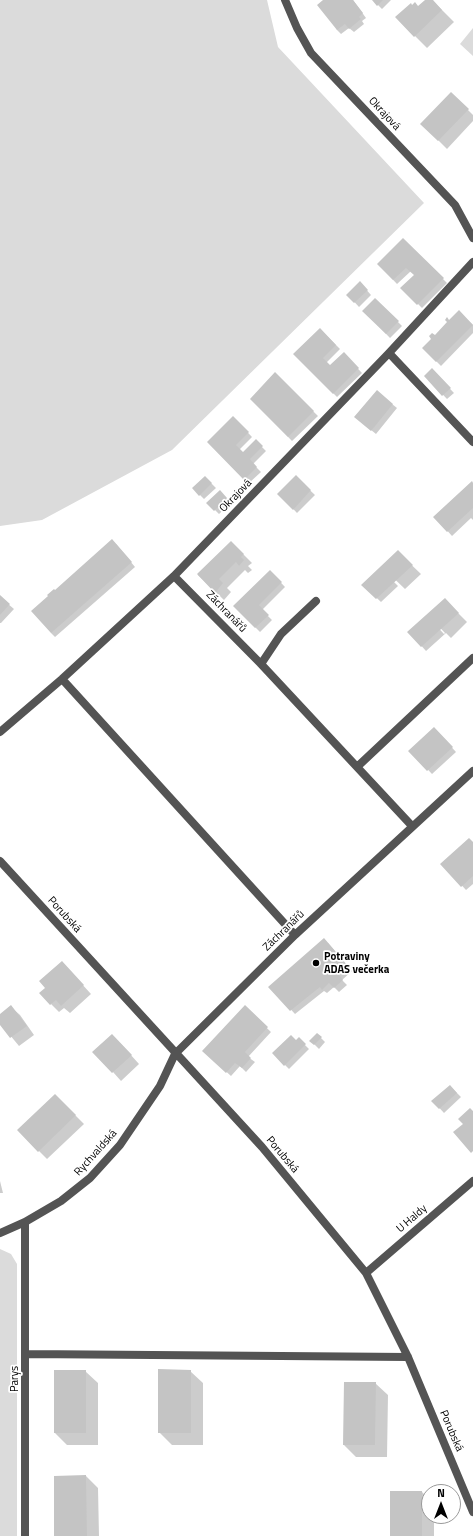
<!DOCTYPE html>
<meta charset="utf-8">
<style>
body{margin:0}
#map{position:relative;width:473px;height:1536px;overflow:hidden;background:#fff;font-family:"Titillium Web",sans-serif}
canvas{display:block}
.north{position:absolute;left:421px;top:1484px;width:40px;height:40px;box-sizing:border-box;background:#fff;border:1px solid #999;border-radius:50%;rotate:0deg;font-size:11px;font-weight:700;line-height:16px;text-align:center;color:#000}
.north::after{content:'';display:block;margin:auto;width:14px;height:18px;background:#000;clip-path:polygon(50% 0,100% 100%,50% 72%,0 100%)}
</style>
<div id="map">
<canvas width="473" height="1536"></canvas>
<div class="north">N</div>
</div>
<script>
const ctx = document.querySelector('canvas').getContext('2d');
ctx.lineJoin = 'round';
function paint(path, color) {
  ctx.fillStyle = color;
  ctx.fill(path, 'evenodd');
}
function poly(rows) {
  const path = new Path2D();
  for (const r of rows) {
    path.moveTo(r[0], r[1]);
    for (let i = 2; i < r.length; i += 2) path.lineTo(r[i], r[i + 1]);
  }
  return path;
}
function strokePath(path, color, width, dash) {
  ctx.strokeStyle = color;
  ctx.lineWidth = width;
  ctx.lineCap = dash ? 'butt' : 'round';
  ctx.setLineDash(dash || []);
  ctx.stroke(path);
}
function drawText(font, color, halo, rows, align = 'center') {
  ctx.font = font + ' "Titillium Web",sans-serif';
  ctx.lineWidth = 3.5;
  ctx.setLineDash([]);
  ctx.textBaseline = 'middle';
  ctx.strokeStyle = halo;
  ctx.fillStyle = color;
  for (const [text, x, y, turn = 0] of rows) {
    ctx.save();
    ctx.translate(x, y);
    ctx.rotate((+turn || 0) * Math.PI / 180);
    ctx.textAlign = isNaN(turn) ? turn : align;
    if (halo) ctx.strokeText(text, 0, 0);
    ctx.fillText(text, 0, 0);
    ctx.restore();
  }
}
paint(poly([
 [0,0,267,0,278,47,424,203,172,450,42,520,0,526],
 [473,28,473,56,460,44],
 [0,1249,11,1254,17,1264,17,1536,0,1536]
]), '#dbdbdb');
paint(poly([
 [324,0,353,0,366,18,362,21,364,24,354,32,349,28,341,34,337,30],
 [373,0,391,0,382,9],
 [426,0,432,0,454,22,427,48,396,17,412,6,418,8],
 [451,93,473,115,473,121,447,149,430,132],
 [403,239,447,283,422,308,402,288,415,275,411,271,397,284,378,264],
 [364,287,371,295,359,307,348,295],
 [375,299,402,326,390,338,364,311],
 [459,312,473,325,473,333,441,366,423,348],
 [320,329,340,349,326,363,330,367,344,354,362,373,337,397,294,354],
 [432,370,454,393,447,399,425,376],
 [275,374,318,416,292,441,251,399],
 [392,404,397,408,376,434,360,421],
 [233,417,252,437,239,450,243,454,256,441,266,451,253,464,261,472,249,483,208,442],
 [205,477,216,488,204,499,193,488],
 [296,477,315,495,297,513,279,494],
 [473,484,473,520,471,518,452,536,435,517],
 [220,492,231,503,219,514,208,503],
 [231,542,252,563,248,566,252,570,248,573,245,570,227,588,231,592,224,600,198,575],
 [116,544,135,567,55,637,51,633,49,596],
 [398,552,421,574,405,589,382,567],
 [380,568,398,586,381,602,363,585],
 [270,571,285,587,262,610,272,620,260,632,234,606],
 [0,597,14,609,1,623,0,623],
 [445,600,467,622,451,638,446,633,426,651,409,632],
 [431,618,445,633,444,634,430,619],
 [434,728,456,752,432,774,410,751],
 [473,843,473,884,466,890,442,864],
 [328,943,352,971,342,980,347,985,339,992,334,987,327,993,324,991,295,1014,270,987],
 [70,971,91,994,70,1013,64,1008,59,1012,51,1004],
 [11,1007,20,1015,34,1035,19,1046,0,1023,0,1015],
 [245,1007,271,1032,248,1057,255,1062,246,1072,240,1066,231,1076,208,1055],
 [317,1034,325,1042,319,1049,311,1041],
 [299,1039,309,1049,289,1069,273,1053],
 [120,1043,139,1064,121,1081,113,1072],
 [450,1086,461,1097,444,1113,433,1101],
 [55,1095,84,1124,47,1159,18,1130],
 [0,1181,3,1193,0,1193],
 [85,1371,98,1383,98,1445,67,1445,55,1433],
 [190,1371,203,1383,203,1445,172,1445,159,1432],
 [375,1383,388,1395,387,1457,356,1457,344,1445],
 [55,1476,86,1476,98,1488,99,1536,55,1536],
 [422,1492,429,1499,429,1516,434,1516,434,1536,391,1536]
]), '#0003');
paint(poly([
 [323,0,353,0,363,13,359,17,361,19,349,29,345,24,337,30,317,5],
 [372,0,383,0,377,6],
 [425,0,433,0,442,10,414,37,395,17,411,3,412,5,415,2,418,6],
 [451,92,469,109,438,141,420,124],
 [403,238,444,278,417,305,400,288,414,275,406,268,393,280,377,264],
 [360,281,368,290,354,303,346,295],
 [375,298,399,321,386,334,362,311],
 [459,310,473,325,436,362,422,348,431,339,429,336,432,333,435,335,447,322,445,320,447,317,449,320],
 [320,328,336,345,323,358,330,365,344,352,359,368,333,394,293,354],
 [432,368,451,388,442,396,424,376],
 [275,372,314,411,288,437,250,399],
 [377,390,393,404,371,431,354,417],
 [233,416,249,432,236,445,243,452,256,439,263,446,250,459,257,467,244,480,207,442],
 [296,475,311,490,293,510,277,494],
 [205,476,212,483,199,496,192,488],
 [472,481,473,483,473,508,447,532,433,517],
 [220,490,227,498,214,511,206,503],
 [112,539,132,562,51,633,31,611,48,596,47,595,54,589,55,590],
 [231,541,244,554,241,557,244,560,239,566,236,562,219,579,223,583,215,593,197,574],
 [398,550,413,565,376,599,361,585],
 [270,570,282,582,259,605,269,615,255,628,233,606],
 [0,595,10,604,0,615],
 [445,598,459,613,421,647,407,632],
 [434,727,453,747,427,771,408,751],
 [469,838,473,842,473,876,461,887,440,864],
 [324,938,348,966,339,975,343,980,334,988,329,983,322,990,320,987,290,1011,268,987],
 [62,961,84,985,61,1006,56,1000,50,1005,39,993,45,988,39,981],
 [11,1005,27,1026,10,1038,0,1025,0,1014],
 [245,1005,268,1027,245,1052,251,1058,242,1068,235,1063,226,1073,202,1051],
 [317,1033,322,1037,314,1045,309,1041],
 [112,1034,132,1055,112,1073,92,1052],
 [291,1035,296,1040,299,1037,306,1044,284,1066,272,1053],
 [450,1085,457,1093,439,1109,431,1101],
 [55,1094,76,1115,38,1152,17,1130],
 [470,1108,473,1111,473,1151,471,1153,453,1132,463,1124,458,1119],
 [158,1369,191,1370,191,1433,158,1433],
 [54,1370,86,1370,86,1433,54,1433],
 [344,1382,376,1382,375,1445,343,1445],
 [86,1475,87,1536,54,1536,54,1476],
 [390,1491,422,1491,422,1536,390,1536]
]), '#c4c4c4');
strokePath(poly([
 [285,0,297,28,311,53,455,205,473,238],
 [389,353,473,442],
 [174,576,261,664,412,826],
 [261,664,281,634,316,601],
 [62,679,295,935],
 [0,732,62,679,174,576,389,353,473,262],
 [357,767,473,658],
 [0,861,262,1147,366,1273,408,1357,473,1512],
 [25,1222,25,1536],
 [0,1233,25,1222,61,1201,90,1178,120,1145,160,1086,175,1054,295,935,473,771],
 [366,1273,473,1181],
 [26,1354,408,1357]
]), '#545454', 8);
for (const [x, y, r, color] of [
 [316,963,4,"#000"]
]) {
  const dot = new Path2D();
  dot.arc(x, y, r, 0, 2 * Math.PI);
  ctx.fillStyle = color;
  ctx.fill(dot);
  strokePath(dot, '#fff', 1.5);
}
drawText('11px', '#000', '#fff', [
 ["Okrajová",384,114,47],
 ["Okrajová",236,496,-46],
 ["Záchranářů",226,612,46],
 ["Porubská",64,915,48],
 ["Záchranářů",284,931,-44],
 ["Rychvaldská",96,1153,-48],
 ["Porubská",282,1155,50],
 ["U Haldy",412,1219,-41],
 ["Parys",15,1379,-90],
 ["Porubská",451,1431,67]
]);
drawText('bold 11px', '#000', '#fff', [
 ["Potraviny",324,957],
 ["ADAS večerka",324,970]
], 'left');
</script>
